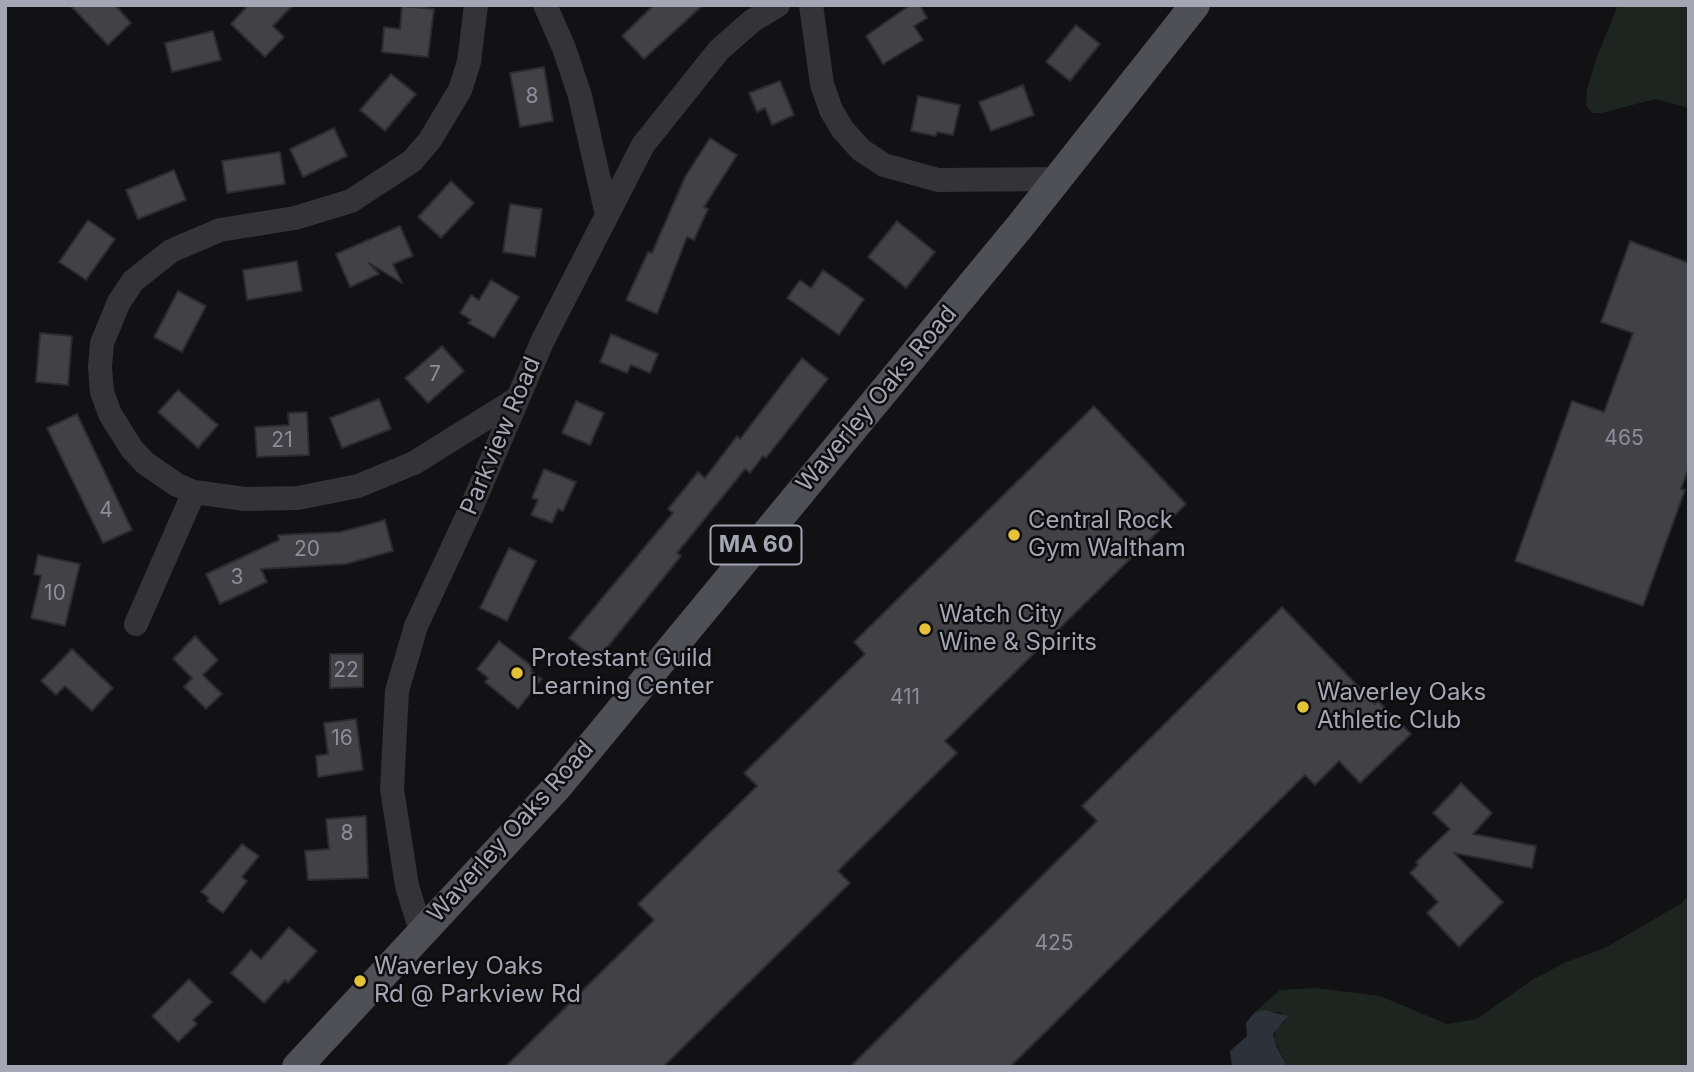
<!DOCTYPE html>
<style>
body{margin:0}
#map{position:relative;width:1694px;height:1072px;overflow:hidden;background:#121113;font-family:Inter,sans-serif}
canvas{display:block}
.frame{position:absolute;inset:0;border:7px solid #a4a6b3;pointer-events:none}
</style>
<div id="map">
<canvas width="1694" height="1072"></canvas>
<div class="frame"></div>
</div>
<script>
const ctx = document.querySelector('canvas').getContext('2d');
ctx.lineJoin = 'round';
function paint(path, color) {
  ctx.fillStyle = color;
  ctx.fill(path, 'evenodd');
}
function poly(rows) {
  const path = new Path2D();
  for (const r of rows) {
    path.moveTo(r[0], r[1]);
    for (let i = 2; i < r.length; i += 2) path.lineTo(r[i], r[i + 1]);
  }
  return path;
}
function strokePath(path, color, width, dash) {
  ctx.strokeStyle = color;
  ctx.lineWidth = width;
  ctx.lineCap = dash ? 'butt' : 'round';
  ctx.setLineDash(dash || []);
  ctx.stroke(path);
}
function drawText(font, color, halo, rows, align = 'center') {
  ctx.font = font + ' Inter,sans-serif';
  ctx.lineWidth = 5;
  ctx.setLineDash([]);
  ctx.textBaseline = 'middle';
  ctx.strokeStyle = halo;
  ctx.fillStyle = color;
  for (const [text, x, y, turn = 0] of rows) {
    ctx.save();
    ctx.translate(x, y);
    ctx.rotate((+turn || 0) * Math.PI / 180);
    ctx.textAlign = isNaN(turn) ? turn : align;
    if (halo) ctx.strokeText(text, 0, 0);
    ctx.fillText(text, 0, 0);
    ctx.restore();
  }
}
paint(poly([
 [1618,5,1689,5,1689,108,1655,99,1602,113,1592,113,1586,105,1587,90,1596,59],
 [1689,895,1689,1067,1288,1067,1274,1040,1276,1028,1285,1022,1281,1012,1254,1013,1280,990,1315,988,1380,996,1447,1024,1477,1019,1532,980,1564,963,1605,948,1682,903]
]), '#1e2520');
paint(poly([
 [1264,1010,1288,1016,1273,1034,1276,1046,1288,1067,1232,1067,1230,1051,1247,1036,1246,1023,1254,1013]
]), '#2c323a');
const building = poly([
 [70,5,115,5,131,23,108,45,70,5],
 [248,5,293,5,273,26,284,37,265,57,231,24,248,5],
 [654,5,703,5,644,59,622,36,654,5],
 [910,5,920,5,927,18,914,26,923,40,883,64,866,36,910,5],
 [402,6,434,9,428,57,382,52,384,27,400,29,402,6],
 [1076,25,1100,44,1070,81,1046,62,1076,25],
 [213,31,221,60,172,72,165,43,213,31],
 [544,67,553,121,520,127,510,73,544,67],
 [391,74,416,94,385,131,360,110,391,74],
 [780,81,794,115,772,125,765,108,757,112,749,93,780,81],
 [1023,85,1034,115,991,131,979,102,1023,85],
 [918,96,960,105,953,135,937,132,936,136,911,131,918,96],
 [334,128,347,156,303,177,290,149,334,128],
 [710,138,737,155,704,207,708,209,694,240,687,237,657,314,626,300,648,252,652,253,685,177,710,138],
 [280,152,285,184,227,193,222,161,280,152],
 [174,170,186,200,138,219,126,190,174,170],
 [451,181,474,203,441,238,418,217,451,181],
 [510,204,542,209,535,257,503,252,510,204],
 [88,220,115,239,86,280,59,262,88,220],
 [897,221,935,252,906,288,868,257,897,221],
 [400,226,413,256,393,264,402,283,369,263,379,274,350,287,336,254,400,226],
 [1630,241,1689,263,1689,467,1681,489,1685,490,1643,606,1515,561,1572,401,1604,412,1633,333,1601,322,1630,241],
 [297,261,302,291,247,300,243,270,297,261],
 [823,270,864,299,839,335,787,298,800,280,811,288,823,270],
 [491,280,519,297,494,338,468,323,471,320,460,313,471,295,479,300,491,280],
 [178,291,206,306,182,352,154,337,178,291],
 [40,333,72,336,68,385,36,382,40,333],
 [611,334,658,354,650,373,631,365,627,373,600,362,611,334],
 [442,346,464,371,428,403,405,378,442,346],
 [802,358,828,379,766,458,763,456,750,473,745,469,677,553,681,556,597,660,569,638,673,513,668,509,698,472,705,478,737,436,740,439,802,358],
 [178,390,218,425,198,448,158,412,178,390],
 [379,399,391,429,342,448,330,418,379,399],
 [576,401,604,413,590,445,562,433,576,401],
 [1094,406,1186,504,945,741,957,753,838,871,850,883,663,1067,505,1067,654,920,638,904,757,786,744,773,865,654,854,642,1094,406],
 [307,412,309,455,257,457,255,427,289,425,288,413,307,412],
 [77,414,132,530,103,543,47,428,77,414],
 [544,469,576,482,563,511,558,509,552,523,531,515,538,500,532,498,544,469],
 [385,520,393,551,346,564,261,569,267,582,220,604,206,574,279,540,278,535,340,532,385,520],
 [509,548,536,561,507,621,480,608,509,548],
 [38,555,80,564,65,626,31,618,41,576,34,574,38,555],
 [1282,607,1375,704,1378,701,1411,734,1360,783,1339,761,1315,785,1305,775,1010,1067,850,1067,1097,821,1082,806,1282,607],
 [195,636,218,660,203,675,222,694,206,709,184,687,192,678,173,659,195,636],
 [499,641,533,667,531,671,542,679,518,709,485,682,488,678,477,669,499,641],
 [72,649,113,688,92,711,65,686,56,695,41,681,72,649],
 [330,654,363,654,363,687,330,688,330,654],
 [356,719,363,770,318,777,316,756,328,754,324,723,356,719],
 [1461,783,1492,813,1473,834,1536,846,1532,868,1454,853,1503,902,1459,947,1427,913,1438,902,1410,873,1418,865,1416,862,1450,829,1433,813,1461,783],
 [366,816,368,878,308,880,305,851,329,849,326,819,366,816],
 [242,844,259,856,242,877,247,881,223,913,207,901,209,898,201,892,242,844],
 [289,927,317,951,288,983,285,980,264,1003,231,973,251,950,261,959,289,927],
 [189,979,212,1002,193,1020,197,1024,178,1042,152,1016,189,979]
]);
paint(building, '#414146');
strokePath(building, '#2c2c2f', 2);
strokePath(poly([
 [476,5,469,62,460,90,430,140,412,161,351,201,295,218,220,230,171,251,133,281,119,302,102,343,100,367,102,392,110,414,132,449,145,463,177,485,194,492,245,499,298,498,358,486,414,463,515,400],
 [545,5,564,48,580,96,607,215],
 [811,5,822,84,831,110,843,130,861,150,884,165,938,180,1058,179],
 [136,624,194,492],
 [421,931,407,886,392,789,397,691,416,626,472,506,542,342,643,145,719,50,752,21,778,5]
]), '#333338', 24);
strokePath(poly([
 [297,1067,558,786,1021,225,1195,5]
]), '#4f5056', 30);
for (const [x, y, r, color] of [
 [1014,535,7,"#e5c237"],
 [925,629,7,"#e5c237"],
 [517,673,7,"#e5c237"],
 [1303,707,7,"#e5c237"],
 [360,981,7,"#e5c237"]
]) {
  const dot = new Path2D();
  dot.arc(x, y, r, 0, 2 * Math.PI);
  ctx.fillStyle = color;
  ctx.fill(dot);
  strokePath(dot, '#0d0c0e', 2.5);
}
drawText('21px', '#8b8d98', null, [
 ["8",532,97],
 ["7",435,375],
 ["465",1624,439],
 ["21",282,441],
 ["4",106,511],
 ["20",307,550],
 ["3",237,578],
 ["10",55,594],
 ["22",346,671],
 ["411",905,698],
 ["16",342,739],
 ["8",347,834],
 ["425",1054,944]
]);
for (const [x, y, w] of [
 [756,545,91]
]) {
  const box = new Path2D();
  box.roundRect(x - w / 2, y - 19.5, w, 39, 5);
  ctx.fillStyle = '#0d0c0e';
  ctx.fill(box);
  strokePath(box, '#a4a6b3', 2);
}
drawText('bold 23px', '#a4a6b3', null, [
 ["MA 60",756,545]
]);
drawText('24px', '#a4a6b3', '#0d0c0e', [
 ["Waverley Oaks Road",877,399,-50],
 ["Parkview Road",501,436,-67],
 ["Waverley Oaks Road",511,832,-48]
]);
drawText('24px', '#a4a6b3', '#0d0c0e', [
 ["Central Rock",1028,521],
 ["Gym Waltham",1028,549],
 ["Watch City",939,615],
 ["Wine & Spirits",939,643],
 ["Protestant Guild",531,659],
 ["Learning Center",531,687],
 ["Waverley Oaks",1317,693],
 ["Athletic Club",1317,721],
 ["Waverley Oaks",374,967],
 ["Rd @ Parkview Rd",374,995]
], 'left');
</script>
